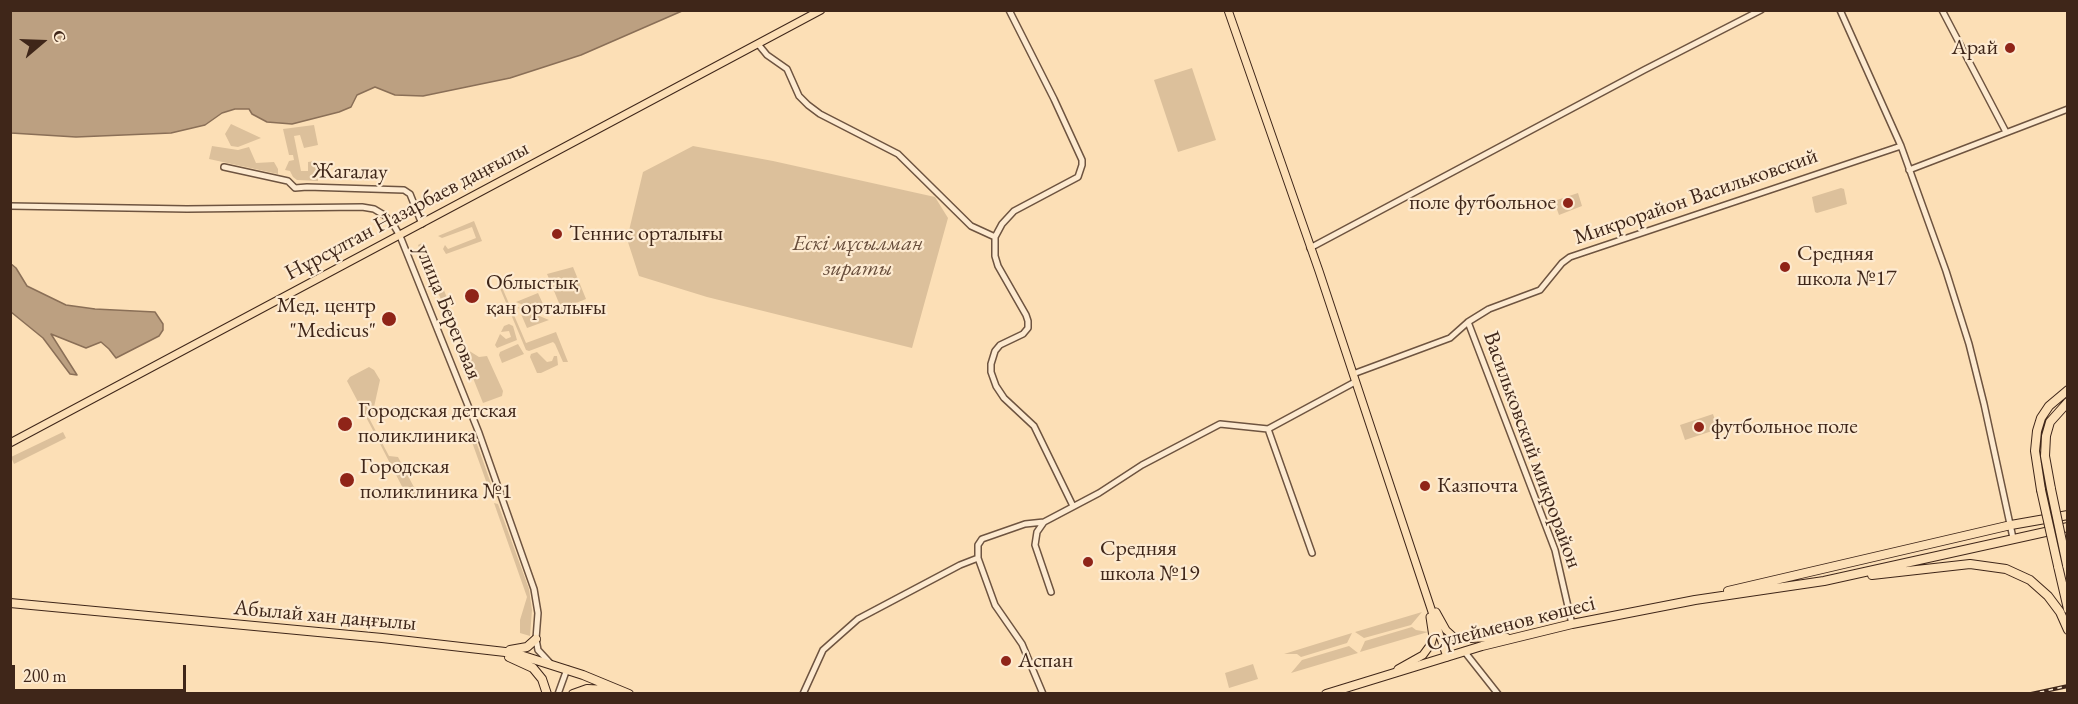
<!DOCTYPE html>
<meta charset="utf-8">
<style>
body{margin:0}
#map{position:relative;width:2078px;height:704px;overflow:hidden;background:#fcdfb6;font-family:"EB Garamond",serif}
canvas{display:block}
.frame{position:absolute;inset:0;border:12px solid #3f2619;pointer-events:none}
.north{position:absolute;left:12px;top:12px;width:60px;height:60px;-webkit-text-stroke:4px #fdead0;paint-order:stroke;rotate:71deg;font-size:16px;font-weight:700;line-height:24px;text-align:center;color:#3f2619}
.north::after{content:'';display:block;margin:auto;width:21px;height:27px;background:#3f2619;clip-path:polygon(50% 0,100% 100%,50% 72%,0 100%)}
.scale{position:absolute;left:12px;top:665px;width:174px;height:27px;box-sizing:border-box;border:3px solid #3f2619;border-top:0;padding-left:8px;font-size:18px;line-height:21px;white-space:nowrap;color:#3f2619;-webkit-text-stroke:4px #fdead0;paint-order:stroke}
</style>
<div id="map">
<canvas width="2078" height="704"></canvas>
<div class="frame"></div>
<div class="north">С</div>
<div class="scale">200 m</div>
</div>
<script>
const ctx = document.querySelector('canvas').getContext('2d');
ctx.lineJoin = 'round';
function paint(path, color) {
  ctx.fillStyle = color;
  ctx.fill(path, 'evenodd');
}
function poly(rows) {
  const path = new Path2D();
  for (const r of rows) {
    path.moveTo(r[0], r[1]);
    for (let i = 2; i < r.length; i += 2) path.lineTo(r[i], r[i + 1]);
  }
  return path;
}
function strokePath(path, color, width, dash) {
  ctx.strokeStyle = color;
  ctx.lineWidth = width;
  ctx.lineCap = dash ? 'butt' : 'round';
  ctx.setLineDash(dash || []);
  ctx.stroke(path);
}
function drawText(font, color, halo, rows, align = 'center') {
  ctx.font = font + ' "EB Garamond",serif';
  ctx.lineWidth = 4.5;
  ctx.setLineDash([]);
  ctx.textBaseline = 'middle';
  ctx.strokeStyle = halo;
  ctx.fillStyle = color;
  for (const [text, x, y, turn = 0] of rows) {
    ctx.save();
    ctx.translate(x, y);
    ctx.rotate((+turn || 0) * Math.PI / 180);
    ctx.textAlign = isNaN(turn) ? turn : align;
    if (halo) ctx.strokeText(text, 0, 0);
    ctx.fillText(text, 0, 0);
    ctx.restore();
  }
}
paint(poly([
 [1192,68,1216,140,1178,152,1154,80],
 [231,124,261,138,238,147,231,146,225,134],
 [314,125,318,145,304,148,300,135,294,136,301,171,308,171,308,162,315,161,318,172,318,181,297,180,293,177,290,171,285,170,289,161,294,160,293,155,289,155,283,129],
 [212,146,238,150,249,147,256,163,274,162,278,169,278,174,209,159],
 [693,146,773,161,935,197,948,218,912,348,707,297,639,276,627,239,643,172],
 [1841,188,1844,189,1847,204,1817,213,1815,212,1812,197],
 [1578,193,1582,206,1559,215,1554,201],
 [474,221,482,241,446,254,443,249,445,245,448,249,476,238,472,227,442,238,438,236],
 [424,242,450,305,447,306,453,320,450,321,418,245],
 [573,267,586,299,571,305,572,309,563,313,552,286,561,283,559,277,550,281,547,274],
 [501,285,526,343,556,332,568,362,563,362,555,344,553,342,529,351,526,350,499,286],
 [538,293,548,315,516,302],
 [518,307,549,320,527,328],
 [509,324,513,326,517,340,497,348,495,345,500,334,506,339,511,337,509,331,501,332,504,326],
 [455,330,463,347,479,357,487,356,503,391,502,396,483,403,454,331],
 [518,344,524,354,502,363,499,355,500,352],
 [537,352,547,362,552,361,554,356,557,356,558,365,541,373,537,373,530,357,531,354],
 [369,367,374,370,380,380,372,416,369,418,379,437,377,438,347,381,350,377],
 [1713,414,1718,429,1685,440,1680,425],
 [468,431,473,433,493,489,491,495],
 [63,432,66,438,14,464,11,457],
 [380,439,389,456,398,457,416,491,412,499,409,500,378,440],
 [494,503,498,504,529,589,532,610,530,636,520,633,520,620,527,597],
 [1422,612,1411,625,1364,638,1355,632],
 [1412,627,1416,630,1428,632,1360,652,1365,641],
 [1352,633,1347,643,1301,657,1297,654,1284,654],
 [1349,646,1358,653,1291,673,1302,660],
 [1253,664,1258,679,1229,688,1225,673]
]), '#dcc09b');
const water = poly([
 [10,11,11,10,682,11,581,55,510,78,423,96,395,95,375,87,357,95,351,107,339,112,292,124,267,122,252,114,249,109,235,109,222,113,205,125,171,133,76,137,11,133,10,11],
 [10,263,16,268,27,286,66,305,95,309,155,312,163,324,163,330,159,336,116,358,109,349,101,342,86,348,51,334,77,375,70,374,43,338,11,312,10,263]
]);
paint(water, '#bca081');
strokePath(water, '#8a6f57', 1.5);
const minor = poly([
 [1009,10,1054,99,1082,160,1082,165,1078,177,1014,211,1002,224,995,237,995,256,998,266,1026,315,1028,321,1028,328,1023,334,1000,345,995,351,991,364,991,372,996,386,1004,398,1034,426,1073,506],
 [1840,10,1901,146,1946,271,1969,344,1984,404,2013,538],
 [1942,10,2006,132],
 [758,44,767,55,787,69,799,96,808,105,820,114,898,154,971,226,995,237],
 [224,167,288,181,295,188,307,187,404,190,410,194,422,224],
 [1909,170,2068,109],
 [10,206,187,209,362,207,374,209,384,215,393,224,400,236,479,433,534,589,538,613,536,639,538,650,550,663],
 [1310,248,1644,70,1761,10],
 [1468,322,1555,550,1572,624],
 [1353,374,1450,338,1468,322,1489,309,1540,290,1562,263,1570,257,1901,146],
 [1312,553,1268,429,1355,382],
 [978,558,978,545,982,539,1025,524,1044,522],
 [1051,592,1035,545,1037,532,1044,522,1099,493,1142,465,1220,424,1268,429],
 [1464,651,1498,694],
 [558,694,567,669],
 [803,694,823,650,858,619,960,565,978,558,995,605,1022,644,1043,694]
]);
const major = poly([
 [1228,10,1319,271,1447,657],
 [10,443,821,10],
 [1436,612,1446,630,1456,639,1506,637],
 [1398,669,1423,655,1431,644,1433,637,1430,617]
]);
const highway = poly([
 [2051,489,2045,456,2046,436,2050,422,2068,402],
 [2041,490,2035,451,2037,431,2041,418,2049,406,2068,390],
 [2058,566,2068,609],
 [1872,575,1970,564,2006,569,2030,580,2048,596,2060,612,2068,630],
 [1728,591,2011,525,2068,515],
 [10,603,382,638,514,653,583,675,629,694],
 [510,650,527,647,536,639],
 [509,657,533,668,542,679,547,694],
 [573,694,587,689,610,690],
 [1326,694,1482,646,1572,624,1695,600,1824,581,2068,527]
]);
strokePath(minor, '#6e5440', 8);
strokePath(major, '#3f2619', 9);
strokePath(highway, '#3f2619', 10);
strokePath(minor, '#fdead0', 5);
strokePath(major, '#fcdfb6', 7);
strokePath(highway, '#fcdfb6', 8);
const rail = poly([
 [2031,694,2068,686]
]);
strokePath(rail, '#3f2619', 4);
strokePath(rail, '#fdead0', 1.5, [4.5]);
const highwayBridge = poly([
 [2051,489,2067,565],
 [2041,490,2058,566]
]);
strokePath(highwayBridge, '#3f2619', 10, []);
strokePath(highwayBridge, '#fcdfb6', 8);
for (const [x, y, r, color] of [
 [2010,48,6,"#8f2418"],
 [1568,203,6,"#8f2418"],
 [557,234,6,"#8f2418"],
 [1785,267,6,"#8f2418"],
 [472,296,8,"#8f2418"],
 [389,319,8,"#8f2418"],
 [345,424,8,"#8f2418"],
 [1699,427,6,"#8f2418"],
 [347,480,8,"#8f2418"],
 [1425,486,6,"#8f2418"],
 [1088,562,6,"#8f2418"],
 [1006,661,6,"#8f2418"]
]) {
  const dot = new Path2D();
  dot.arc(x, y, r, 0, 2 * Math.PI);
  ctx.fillStyle = color;
  ctx.fill(dot);
  strokePath(dot, '#fdead0', 2);
}
drawText('22px', '#3f2619', '#fdead0', [
 ["Арай",1998,48,"right"],
 ["поле футбольное",1556,203,"right"],
 ["Теннис орталығы",569,234],
 ["Средняя",1797,254],
 ["школа №17",1797,279],
 ["Облыстық",486,283],
 ["қан орталығы",486,308],
 ["Мед. центр",376,306,"right"],
 ["\"Medicus\"",376,331,"right"],
 ["Городская детская",358,411],
 ["поликлиника",358,436],
 ["футбольное поле",1711,427],
 ["Городская",360,467],
 ["поликлиника №1",360,492],
 ["Казпочта",1437,486],
 ["Средняя",1100,549],
 ["школа №19",1100,574],
 ["Аспан",1018,661]
], 'left');
drawText('22px', '#3f2619', '#fdead0', [
 ["Жагалау",350,172,1],
 ["Микрорайон Васильковский",1696,197,-19],
 ["Нұрсұлтан Назарбаев даңғылы",407,211,-28],
 ["улица Береговая",448,312,68],
 ["Васильковский микрорайон",1532,450,70],
 ["Абылай хан даңғылы",325,616,5],
 ["Сүлейменов көшесі",1511,624,-14]
]);
drawText('italic 22px', '#664c3a', '#fdead0', [
 ["Ескі мұсылман",858,244],
 ["зираты",858,269]
]);
</script>
